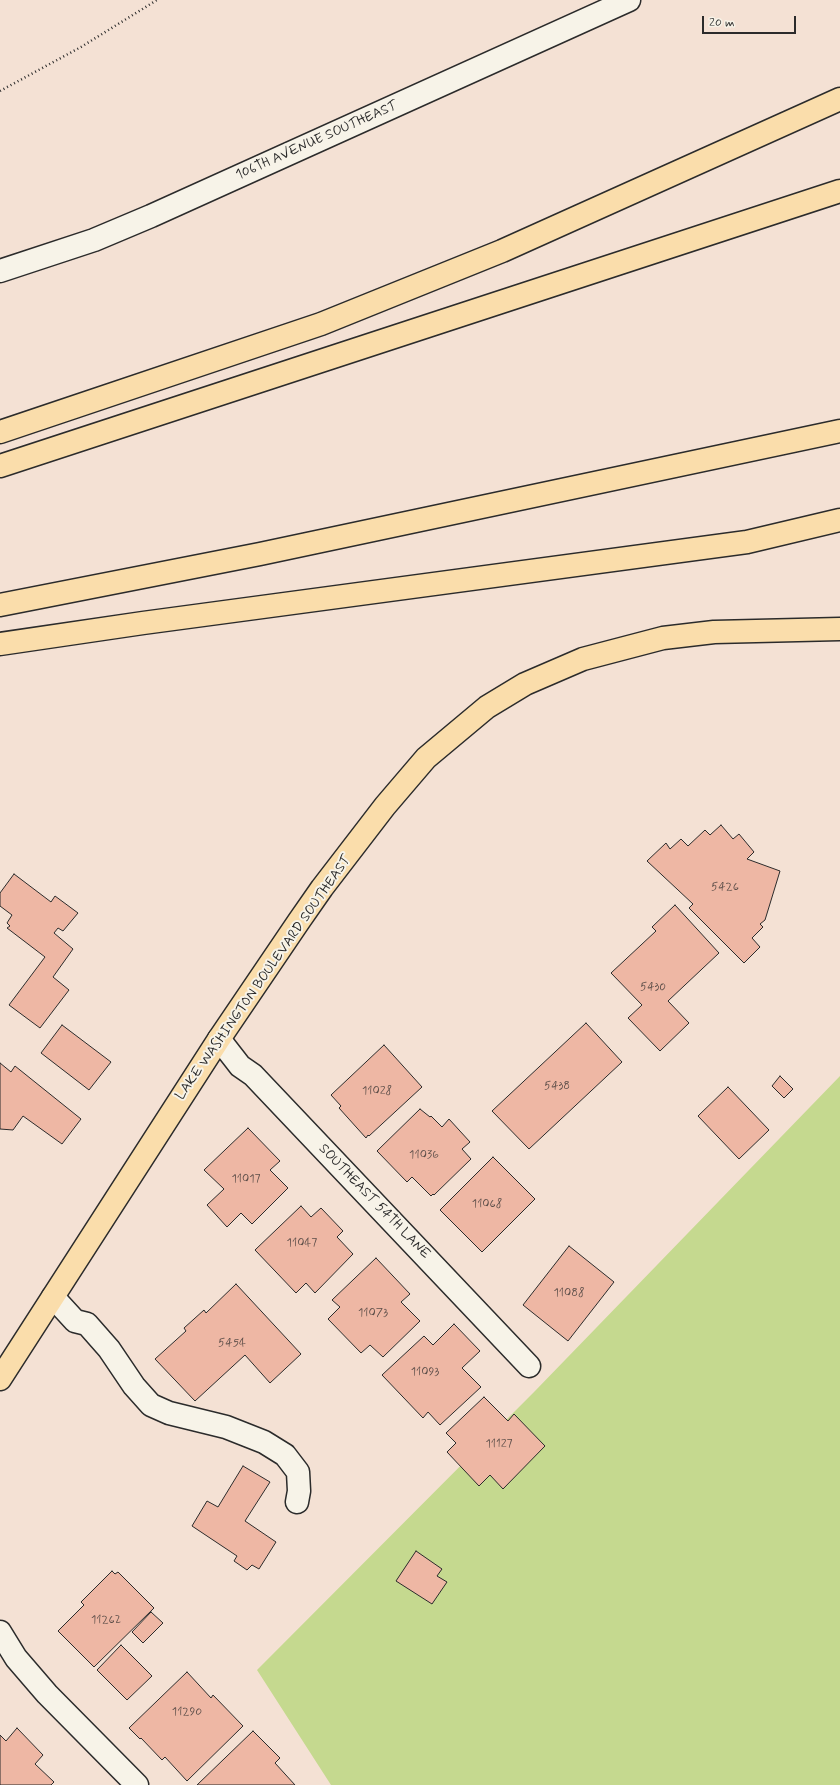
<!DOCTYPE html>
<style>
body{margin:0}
#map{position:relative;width:840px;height:1785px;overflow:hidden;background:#f4e1d4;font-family:Mynerve,sans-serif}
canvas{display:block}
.scale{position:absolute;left:702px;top:16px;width:94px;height:18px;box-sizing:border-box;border:2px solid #2b2b2b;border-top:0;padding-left:5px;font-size:12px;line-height:14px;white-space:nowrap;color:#2b2b2b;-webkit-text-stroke:3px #f7f3e8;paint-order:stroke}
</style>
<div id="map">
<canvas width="840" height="1785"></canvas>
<div class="scale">20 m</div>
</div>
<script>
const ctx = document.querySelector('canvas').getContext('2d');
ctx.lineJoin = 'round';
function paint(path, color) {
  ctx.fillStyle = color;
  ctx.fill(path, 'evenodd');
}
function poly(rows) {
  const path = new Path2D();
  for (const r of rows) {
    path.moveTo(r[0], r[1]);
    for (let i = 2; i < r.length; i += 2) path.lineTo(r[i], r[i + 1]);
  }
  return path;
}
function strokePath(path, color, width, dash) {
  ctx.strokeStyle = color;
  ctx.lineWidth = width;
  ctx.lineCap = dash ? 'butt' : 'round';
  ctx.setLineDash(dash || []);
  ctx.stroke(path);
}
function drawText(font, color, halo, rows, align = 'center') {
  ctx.font = font + ' Mynerve,sans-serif';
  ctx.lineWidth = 4;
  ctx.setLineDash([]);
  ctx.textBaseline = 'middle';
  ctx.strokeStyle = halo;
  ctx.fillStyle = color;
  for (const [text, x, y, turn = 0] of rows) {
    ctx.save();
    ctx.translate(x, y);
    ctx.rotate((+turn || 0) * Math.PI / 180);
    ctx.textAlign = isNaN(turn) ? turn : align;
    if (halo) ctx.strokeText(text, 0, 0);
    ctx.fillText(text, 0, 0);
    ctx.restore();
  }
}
paint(poly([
 [840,1076,840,1785,331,1785,257,1670,535,1391]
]), '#c5d98f');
const building = poly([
 [721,825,733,839,739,834,754,852,747,859,780,871,765,920,760,924,763,927,752,938,760,947,744,963,689,908,693,904,647,861,666,843,670,849,681,839,688,846,705,830,710,835,721,825],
 [14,874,51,902,55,896,78,913,63,931,58,928,54,933,73,949,53,977,69,990,40,1028,9,1005,45,957,7,928,10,926,7,923,12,915,0,906,0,893,14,874],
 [675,905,719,953,668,1001,689,1023,660,1051,628,1018,642,1005,611,973,656,931,652,927,675,905],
 [586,1023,622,1062,529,1149,492,1111,586,1023],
 [62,1025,111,1062,89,1090,41,1053,62,1025],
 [384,1045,422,1087,369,1136,368,1135,366,1138,339,1108,341,1106,331,1095,384,1045],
 [0,1063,11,1072,15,1066,81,1119,62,1144,23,1116,13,1130,0,1129,0,1063],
 [780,1076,793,1089,784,1098,772,1086,780,1076],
 [728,1087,769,1130,739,1159,698,1116,728,1087],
 [420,1109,430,1117,431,1116,442,1127,449,1119,470,1142,462,1149,471,1159,434,1195,433,1194,431,1196,412,1177,407,1182,377,1151,420,1109],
 [248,1128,280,1161,270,1170,288,1188,252,1224,241,1213,227,1227,207,1205,224,1189,204,1170,248,1128],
 [493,1157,535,1199,482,1252,440,1210,493,1157],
 [301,1206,311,1217,321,1208,343,1231,337,1237,353,1254,315,1293,306,1283,296,1293,255,1250,301,1206],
 [569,1246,614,1282,568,1341,523,1305,569,1246],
 [376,1258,410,1294,401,1302,420,1321,383,1357,370,1345,361,1353,328,1319,340,1307,332,1300,376,1258],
 [236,1284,301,1354,270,1383,245,1355,195,1401,155,1359,186,1331,184,1328,204,1310,206,1313,236,1284],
 [454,1324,480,1351,462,1368,481,1387,440,1425,428,1412,423,1418,382,1375,424,1336,433,1345,454,1324],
 [484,1397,508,1421,514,1414,545,1446,503,1489,490,1475,479,1486,447,1452,456,1443,446,1433,484,1397],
 [243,1466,270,1482,245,1521,276,1542,259,1569,252,1565,247,1570,234,1561,237,1556,192,1526,207,1501,218,1507,243,1466],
 [416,1551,442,1569,437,1576,447,1582,432,1604,396,1581,416,1551],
 [112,1571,115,1574,118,1572,154,1608,94,1667,58,1631,84,1605,81,1602,112,1571],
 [151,1612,163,1623,143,1643,132,1632,151,1612],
 [121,1645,152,1676,127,1700,97,1670,121,1645],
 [187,1672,211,1698,213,1695,243,1726,187,1781,165,1757,162,1760,141,1738,140,1739,129,1728,187,1672],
 [17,1728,43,1755,35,1764,54,1782,51,1785,0,1785,0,1735,6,1741,17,1728],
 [253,1731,280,1758,275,1763,295,1785,197,1785,253,1731]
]);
paint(building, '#eeb7a4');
strokePath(building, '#2b2b2b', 1);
const minor = poly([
 [0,271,94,240,151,216,629,0],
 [219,1039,240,1066,253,1075,529,1366],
 [53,1297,75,1321,87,1324,109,1349,134,1386,151,1405,169,1413,226,1427,264,1442,285,1455,298,1472,299,1491,297,1502],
 [0,1632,16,1658,47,1694,137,1785]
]);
const major = poly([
 [0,1379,219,1039,299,921,322,888,385,806,426,758,487,707,525,684,583,659,663,638,714,632,840,629]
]);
const highway = poly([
 [0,432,321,324,502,251,840,99],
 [0,466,840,191],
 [0,605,260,554,840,431],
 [0,644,143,623,747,542,840,520]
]);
strokePath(minor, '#2b2b2b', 25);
strokePath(major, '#2b2b2b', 25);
strokePath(highway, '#2b2b2b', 25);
strokePath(poly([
 [0,91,81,47,157,0]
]), '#2b2b2b', 2.5, [1, 3]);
strokePath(minor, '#f7f3e8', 22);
strokePath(major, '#faddab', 22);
strokePath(highway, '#faddab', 22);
drawText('12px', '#5c4e49', null, [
 ["5426",725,887],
 ["5430",653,987],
 ["5438",557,1086],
 ["11028",377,1091],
 ["11036",424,1155],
 ["11017",246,1179],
 ["11068",487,1204],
 ["11047",302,1243],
 ["11088",569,1293],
 ["11073",373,1313],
 ["5454",232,1343],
 ["11093",425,1372],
 ["11127",499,1444],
 ["11262",106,1620],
 ["11290",187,1712]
]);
drawText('14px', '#2b2b2b', '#f7f3e8', [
 ["106TH AVENUE SOUTHEAST",317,141,-24],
 ["LAKE WASHINGTON BOULEVARD SOUTHEAST",264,978,-55],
 ["SOUTHEAST 54TH LANE",374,1202,46]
]);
</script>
